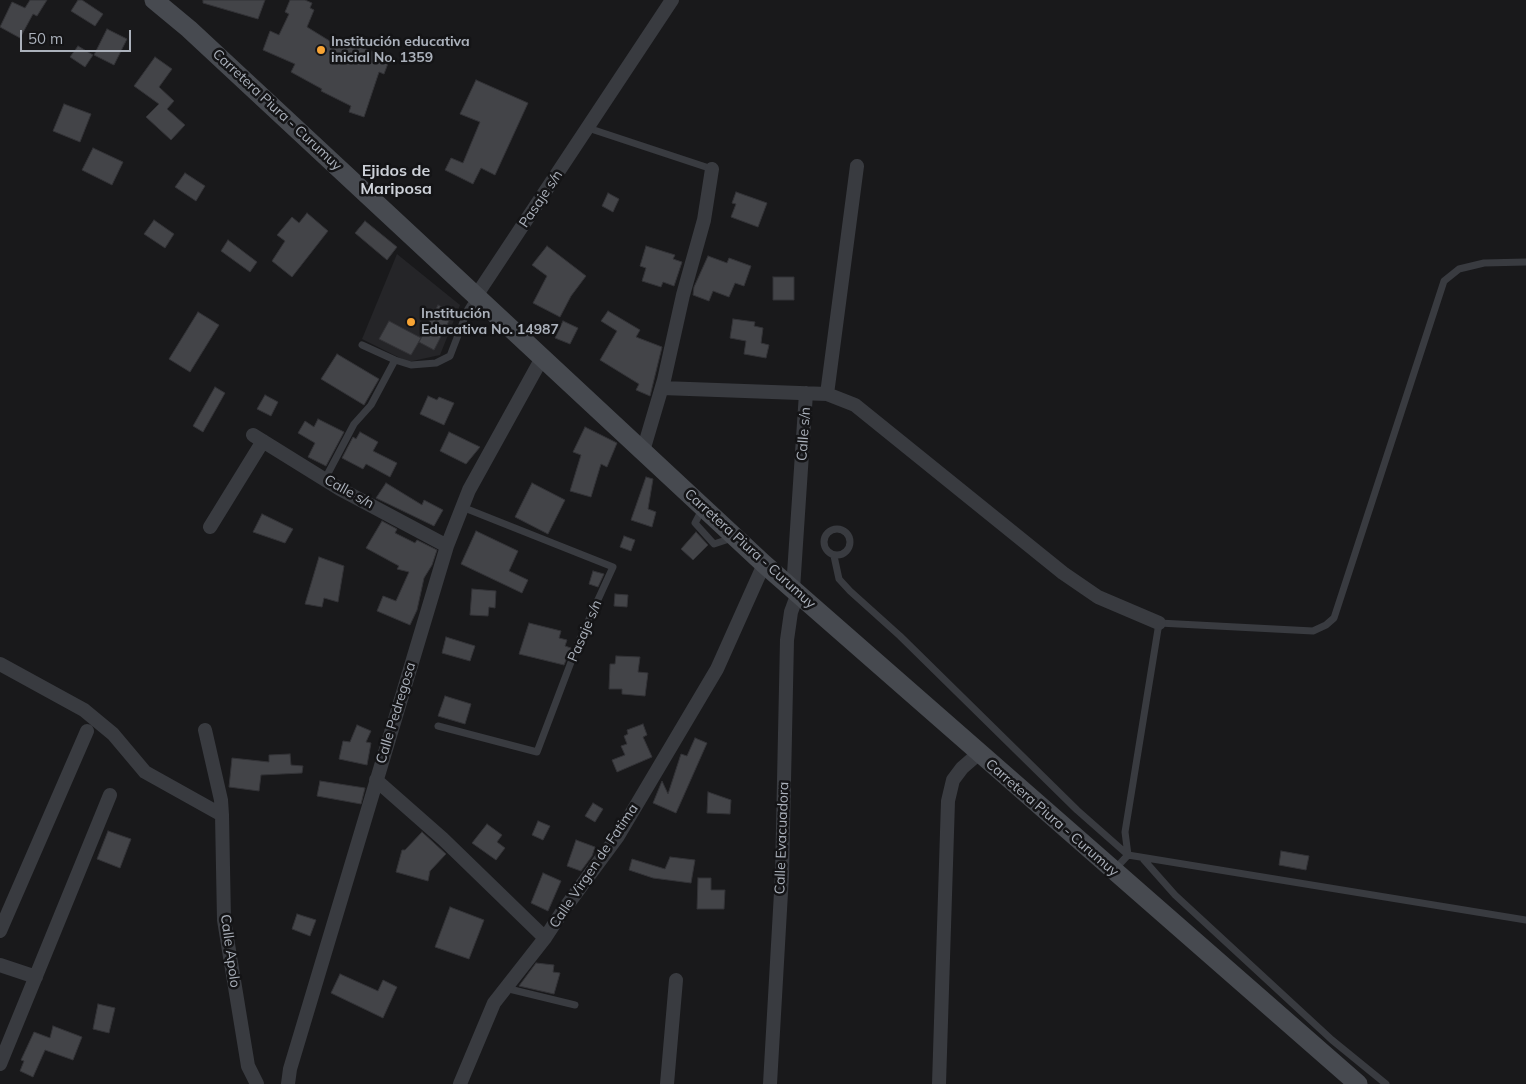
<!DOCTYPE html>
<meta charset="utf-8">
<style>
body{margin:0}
#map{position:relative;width:1526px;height:1084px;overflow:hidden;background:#19191b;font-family:Mulish,sans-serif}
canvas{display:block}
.scale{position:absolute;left:20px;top:30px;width:111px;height:22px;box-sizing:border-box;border:2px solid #abb1bb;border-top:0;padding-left:6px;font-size:15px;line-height:18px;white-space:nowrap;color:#abb1bb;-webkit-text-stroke:4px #141416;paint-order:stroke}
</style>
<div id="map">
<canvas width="1526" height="1084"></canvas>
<div class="scale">50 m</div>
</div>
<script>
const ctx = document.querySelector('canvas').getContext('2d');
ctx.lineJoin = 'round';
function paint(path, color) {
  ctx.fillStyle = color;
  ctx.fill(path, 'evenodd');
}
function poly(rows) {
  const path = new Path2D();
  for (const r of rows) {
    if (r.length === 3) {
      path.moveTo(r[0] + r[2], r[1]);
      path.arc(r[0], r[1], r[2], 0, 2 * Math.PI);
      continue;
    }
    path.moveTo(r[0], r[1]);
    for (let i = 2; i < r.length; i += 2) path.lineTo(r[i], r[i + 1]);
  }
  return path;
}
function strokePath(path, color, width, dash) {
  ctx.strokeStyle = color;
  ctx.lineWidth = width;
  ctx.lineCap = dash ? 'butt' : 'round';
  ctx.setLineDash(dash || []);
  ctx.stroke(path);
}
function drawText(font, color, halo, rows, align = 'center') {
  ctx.font = font + ' Mulish,sans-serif';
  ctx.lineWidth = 5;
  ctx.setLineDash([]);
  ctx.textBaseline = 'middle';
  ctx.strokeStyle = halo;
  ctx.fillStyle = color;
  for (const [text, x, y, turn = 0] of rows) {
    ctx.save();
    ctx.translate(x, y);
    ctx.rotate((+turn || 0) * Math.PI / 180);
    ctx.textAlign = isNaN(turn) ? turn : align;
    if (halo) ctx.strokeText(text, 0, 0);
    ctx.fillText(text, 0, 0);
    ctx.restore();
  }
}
paint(poly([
 [397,254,460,305,440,355,408,362,362,339]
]), '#252528');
const building = poly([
 [30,0,47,0,37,16,33,14,20,38,0,27,12,2,25,8,30,0],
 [78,0,82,0,103,14,95,26,71,11,78,0],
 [203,0,265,0,258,19,203,3,203,0],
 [290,0,305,0,312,3,310,8,314,10,307,27,341,48,344,41,390,58,384,74,379,72,364,117,349,112,351,106,321,91,322,89,291,72,295,64,263,50,270,31,279,35,289,14,285,12,290,0],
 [107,29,127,39,114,65,94,55,107,29],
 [78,46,93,55,85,67,70,57,78,46],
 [155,57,172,69,159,87,174,101,167,109,185,125,171,140,146,117,159,104,134,86,155,57],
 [476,80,528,103,495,175,481,168,473,184,445,170,451,158,463,163,480,122,460,114,476,80],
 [64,104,91,114,80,142,53,131,64,104],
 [93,148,123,162,112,185,82,170,93,148],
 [185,173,205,186,196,201,175,187,185,173],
 [736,192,767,203,758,227,731,217,736,204,732,203,736,192],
 [608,193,619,199,613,212,602,206,608,193],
 [307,213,328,231,292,277,272,261,285,241,277,235,292,217,299,223,307,213],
 [154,220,174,234,165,248,144,234,154,220],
 [365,221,397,247,387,260,355,233,365,221],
 [228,240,257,262,250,272,221,251,228,240],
 [547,246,586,276,571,296,560,317,533,303,547,276,532,265,547,246],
 [646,246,675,255,673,259,682,262,674,286,663,282,661,287,642,281,646,268,640,266,646,246],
 [708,256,727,263,729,258,751,266,744,286,735,283,729,297,713,291,709,301,693,295,694,287,708,256],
 [773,277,794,277,794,300,773,300,773,277],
 [438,305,453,313,434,350,419,342,438,305],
 [608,311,640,330,636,337,662,347,650,396,636,390,639,384,600,360,617,331,601,321,608,311],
 [198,312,219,325,190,372,169,359,198,312],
 [733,319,755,322,754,326,763,328,761,343,769,345,766,358,744,354,746,341,730,338,733,319],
 [389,321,421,338,411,355,379,339,389,321],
 [563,321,578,328,570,344,555,338,563,321],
 [337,354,379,379,364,405,321,379,337,354],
 [215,387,225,393,203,432,193,426,215,387],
 [265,395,278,402,271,416,257,409,265,395],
 [428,396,437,400,439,397,454,403,444,425,420,414,428,396],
 [318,419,344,432,326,466,308,457,315,443,298,433,305,421,314,427,318,419],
 [585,427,617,443,607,467,601,464,591,497,570,491,581,455,573,452,585,427],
 [360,432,378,442,373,451,397,463,390,477,366,464,363,469,342,458,353,437,356,439,360,432],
 [449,432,480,447,466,464,440,451,449,432],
 [646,477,653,479,648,509,656,512,652,527,631,520,646,477],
 [386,483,422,505,424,500,443,510,434,526,376,498,386,483],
 [532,483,565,500,548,534,515,517,532,483],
 [262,514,293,529,285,543,253,532,262,514],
 [382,521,397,529,395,533,415,543,417,540,437,550,432,565,424,578,417,610,410,625,377,611,383,596,396,601,409,572,397,569,399,566,366,548,382,521],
 [476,531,518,551,509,571,528,580,522,593,461,564,476,531],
 [696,532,708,545,693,560,681,549,696,532],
 [624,536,635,540,631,551,620,547,624,536],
 [319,557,344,566,338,602,324,598,322,607,305,604,319,557],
 [593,571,604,574,598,587,589,584,593,571],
 [472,589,496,591,495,608,489,607,488,616,470,615,472,589],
 [615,594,628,595,627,607,614,606,615,594],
 [529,623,561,631,559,638,567,640,565,646,571,648,564,665,519,654,529,623],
 [446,637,475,646,470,661,442,653,446,637],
 [616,656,640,657,638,672,648,673,645,696,622,694,622,689,609,689,610,664,615,664,616,656],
 [445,696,471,704,465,724,438,716,445,696],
 [643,724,647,735,643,737,652,757,617,772,612,760,625,755,621,746,627,744,624,736,628,734,627,730,643,724],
 [357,725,371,731,366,742,371,743,367,765,339,759,343,741,350,742,357,725],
 [695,738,707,743,676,813,653,803,662,781,668,794,681,754,687,756,695,738],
 [290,754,291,765,303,766,302,773,261,775,259,791,229,787,232,758,269,762,269,755,290,754],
 [320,781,365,788,361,804,317,796,320,781],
 [708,792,731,800,730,814,707,813,708,792],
 [593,803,603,809,595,822,585,816,593,803],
 [538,821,550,826,543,840,532,835,538,821],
 [487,824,502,835,497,842,505,848,496,860,472,843,487,824],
 [108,831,131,839,120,868,97,859,108,831],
 [422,832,446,854,430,871,428,881,396,872,402,850,405,850,422,832],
 [576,840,595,847,592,856,581,871,567,866,576,840],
 [1281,851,1309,856,1306,870,1279,865,1281,851],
 [670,857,695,860,691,883,653,878,629,870,632,859,665,869,670,857],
 [543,873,561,881,548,911,531,903,543,873],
 [698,878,711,878,711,890,725,890,724,909,697,909,698,878],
 [450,907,484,920,469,959,435,947,450,907],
 [297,914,316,920,310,936,292,929,297,914],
 [536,963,554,965,553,972,560,973,554,994,519,986,536,963],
 [340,974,378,991,383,980,397,987,383,1018,331,993,340,974],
 [98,1004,115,1008,109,1033,93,1029,98,1004],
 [53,1026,82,1037,73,1060,45,1050,33,1077,20,1071,24,1061,21,1060,34,1032,50,1038,53,1026]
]);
paint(building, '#434448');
strokePath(building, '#333337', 1);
strokePath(poly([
 [588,128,712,169],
 [362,345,395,360,411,365,436,363,450,356,468,309,475,298],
 [325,479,354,424,371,405,395,360],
 [703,508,695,523,714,544,732,538],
 [837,542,13],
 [834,556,839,579,850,591,900,636,1077,810,1128,855,1526,920],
 [438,726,537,752,579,641,613,567,462,507],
 [1144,860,1175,895,1332,1040,1386,1084],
 [1115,869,1128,855,1125,832,1159,623,1313,631,1326,625,1334,618,1444,281,1459,269,1484,263,1526,262],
 [505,988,575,1005]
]), '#393b40', 7);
strokePath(poly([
 [476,296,672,0],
 [662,388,827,394,855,405,1063,573,1098,597,1159,623],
 [827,394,857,166],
 [253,435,340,489,447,546],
 [643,451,664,380,683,295,704,220,712,169],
 [210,527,263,441],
 [793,589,806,393],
 [0,664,84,710,113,734,145,772,222,815,224,920,248,1066,257,1084],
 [205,730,221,800,222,815],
 [376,780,443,839,545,938],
 [0,931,87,731],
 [0,965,36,977],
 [0,1064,110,795],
 [288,1084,290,1069,447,546,469,490,542,358],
 [460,1084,494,1003,545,938,562,912,618,836,717,669,764,564],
 [667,1084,676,980],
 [770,1084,782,875,787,640,791,612,798,593],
 [939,1084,948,801,953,780,962,768,978,754]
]), '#393b40', 14);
strokePath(poly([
 [154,0,189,29,764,564,1358,1084]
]), '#474a50', 19);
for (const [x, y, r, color] of [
 [321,50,5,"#f8a434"],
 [411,322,5,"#f8a434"]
]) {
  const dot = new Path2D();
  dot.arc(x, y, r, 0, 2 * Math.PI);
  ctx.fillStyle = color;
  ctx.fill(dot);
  strokePath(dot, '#141416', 2);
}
drawText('bold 14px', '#abb1bb', '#141416', [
 ["Institución educativa",331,42],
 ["inicial No. 1359",331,58],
 ["Institución",421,314],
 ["Educativa No. 14987",421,330]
], 'left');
drawText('14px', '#abb1bb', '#141416', [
 ["Carretera Piura - Curumuy",277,110,43],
 ["Pasaje s/n",541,199,-56],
 ["Calle s/n",804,434,-86],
 ["Calle s/n",349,492,29],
 ["Carretera Piura - Curumuy",750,549,42],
 ["Pasaje s/n",585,631,-67],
 ["Calle Pedregosa",396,713,-73],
 ["Carretera Piura - Curumuy",1052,818,41],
 ["Calle Evacuadora",782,838,-88],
 ["Calle Virgen de Fatima",594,866,-56],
 ["Calle Apolo",230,951,82]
]);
drawText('bold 16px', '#ccd0d7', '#141416', [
 ["Ejidos de",396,171],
 ["Mariposa",396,189]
]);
</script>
